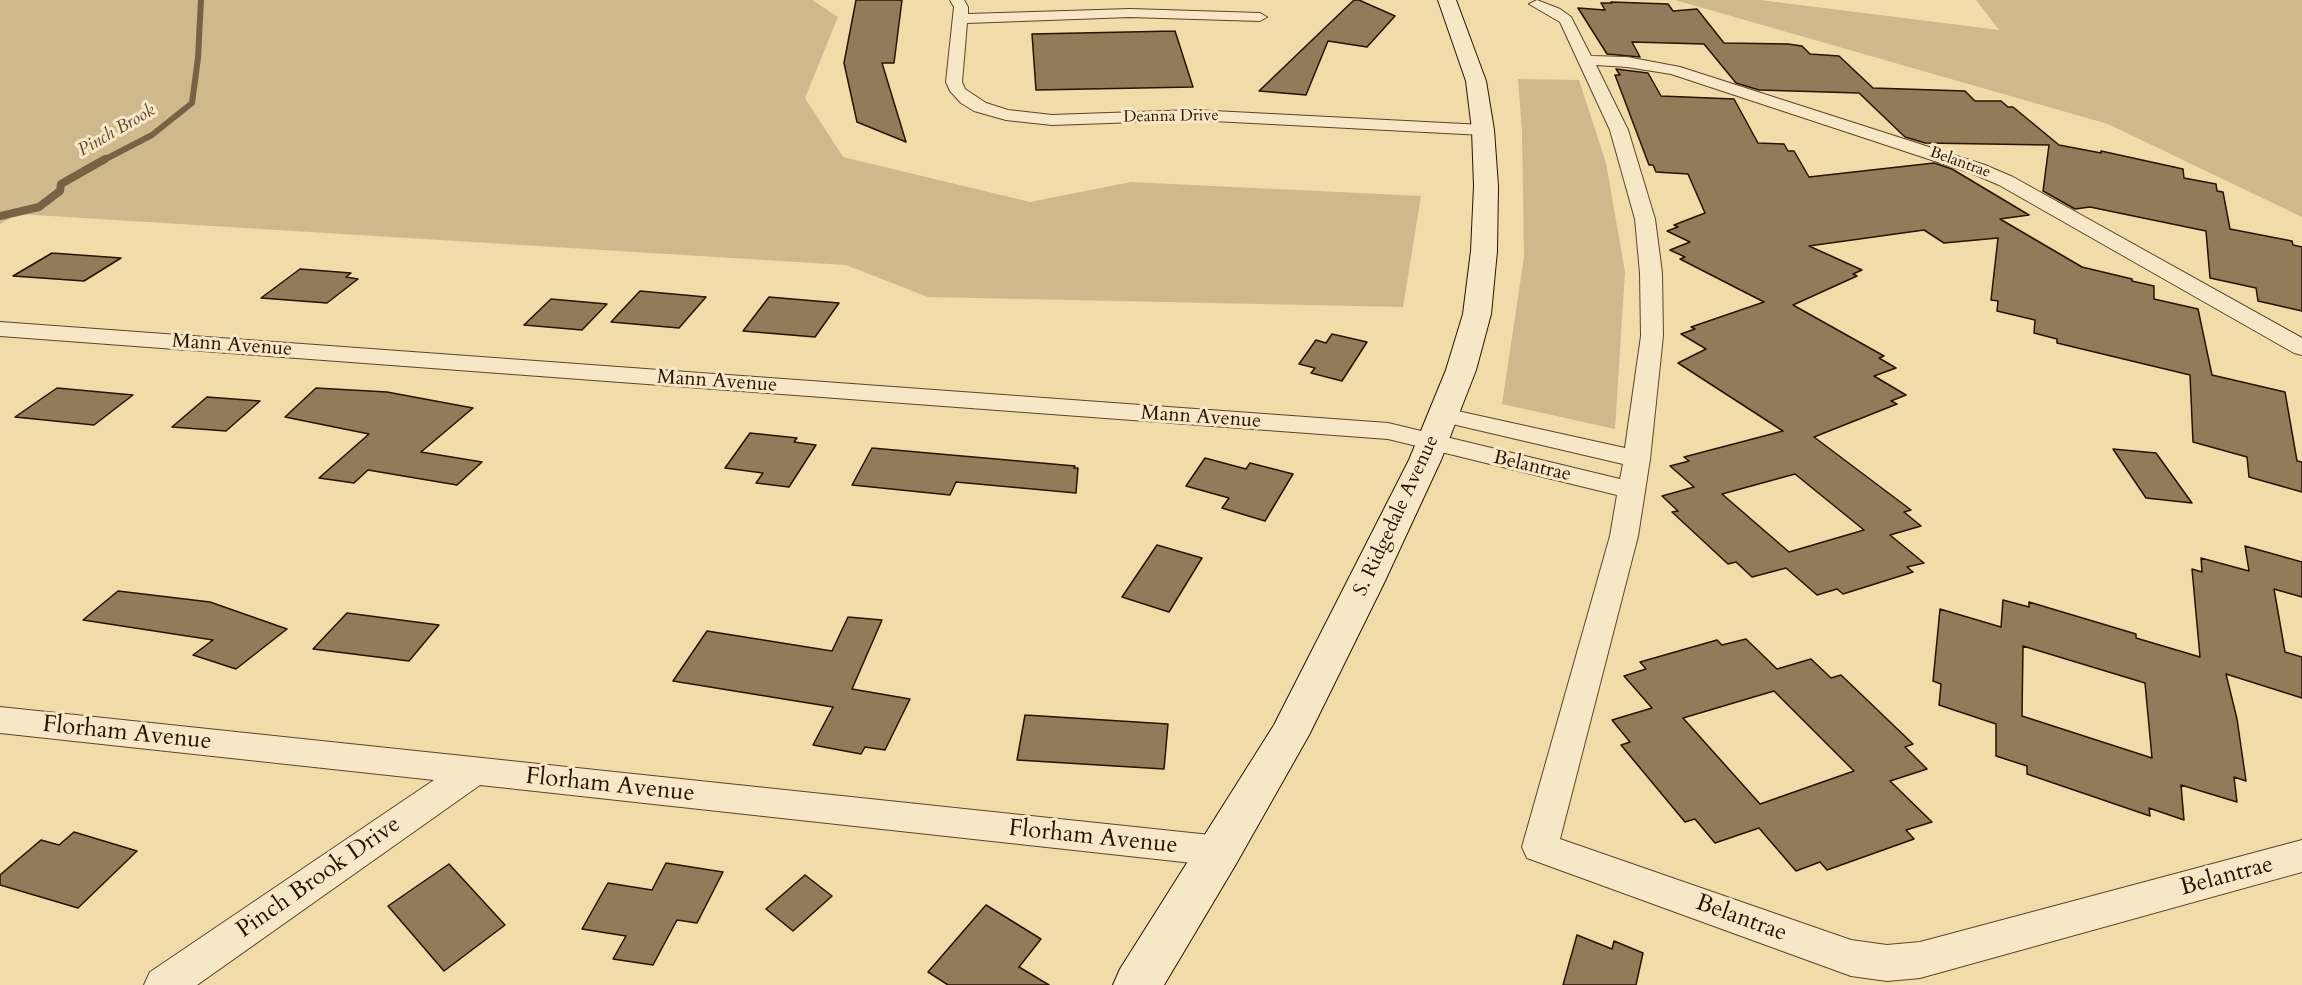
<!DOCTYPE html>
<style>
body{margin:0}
canvas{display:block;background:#f1dba9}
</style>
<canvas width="2302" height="985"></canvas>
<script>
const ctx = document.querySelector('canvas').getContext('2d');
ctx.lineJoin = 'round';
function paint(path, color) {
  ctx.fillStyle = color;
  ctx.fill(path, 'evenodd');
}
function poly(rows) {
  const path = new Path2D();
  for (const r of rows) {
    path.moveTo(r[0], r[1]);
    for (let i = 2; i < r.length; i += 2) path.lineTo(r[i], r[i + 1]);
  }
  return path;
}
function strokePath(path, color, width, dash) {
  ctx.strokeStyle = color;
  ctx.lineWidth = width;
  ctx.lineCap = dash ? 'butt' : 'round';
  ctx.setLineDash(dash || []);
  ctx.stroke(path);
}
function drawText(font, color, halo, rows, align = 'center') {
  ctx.font = font + ' Cardo,serif';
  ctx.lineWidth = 6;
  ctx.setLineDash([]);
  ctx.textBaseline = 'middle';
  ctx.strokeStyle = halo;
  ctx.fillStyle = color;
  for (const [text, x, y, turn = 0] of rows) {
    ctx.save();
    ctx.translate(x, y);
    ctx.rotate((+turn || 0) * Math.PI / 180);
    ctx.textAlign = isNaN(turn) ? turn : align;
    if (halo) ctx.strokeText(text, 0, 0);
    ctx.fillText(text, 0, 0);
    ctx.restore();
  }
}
paint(poly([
 [0,0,812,0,838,17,805,98,843,157,1030,202,1131,182,1421,196,1403,307,928,297,846,265,18,214,0,224],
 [1675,0,1760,0,1999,30,1976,0,2302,0,2302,217,2108,124],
 [1518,79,1579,80,1606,163,1625,272,1615,429,1502,404,1524,257,1522,132]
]), '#cfb98c');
strokePath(poly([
 [102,161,152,135,192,103,198,58,201,0]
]), '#786244', 6);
strokePath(poly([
 [0,216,39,207,60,191,61,184,105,159]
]), '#786244', 8);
const building = poly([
 [856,0,902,0,894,63,882,63,906,142,857,122,844,63,856,0],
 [1354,0,1359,0,1395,16,1367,47,1328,41,1306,95,1259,91,1354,0],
 [1611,2,1668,4,1673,11,1697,9,1724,43,1788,44,1802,46,1810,54,1839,56,1873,88,1965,91,1975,101,2001,101,2008,107,2013,107,2059,145,2101,153,2101,151,2183,169,2184,178,2216,184,2217,191,2223,192,2230,229,2292,241,2293,245,2302,247,2302,311,2258,301,2256,288,2210,278,2206,231,2090,207,2075,209,2043,191,2049,145,1925,143,1905,137,1859,93,1759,90,1736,83,1704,44,1632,42,1640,57,1607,54,1578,8,1605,10,1601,3,1612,3,1611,2],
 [1175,31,1193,87,1036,90,1032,34,1175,31],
 [1616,69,1648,73,1661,96,1734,99,1758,143,1784,144,1788,151,1794,151,1809,177,1934,163,1952,169,2029,215,2000,219,2082,267,2132,279,2132,281,2154,286,2154,299,2198,309,2212,375,2285,392,2297,461,2302,462,2302,492,2249,477,2247,457,2193,442,2190,375,2057,343,2057,339,2034,333,2035,320,1997,311,1998,301,1991,300,1998,238,1944,243,1924,230,1809,246,1862,270,1853,274,1857,276,1793,305,1884,356,1879,358,1896,368,1874,376,1906,395,1891,401,1897,404,1814,437,1911,510,1904,512,1921,526,1890,535,1924,563,1907,567,1913,572,1843,594,1837,589,1817,595,1786,568,1752,577,1736,562,1728,564,1672,512,1678,511,1662,496,1694,487,1670,466,1689,461,1684,457,1783,431,1678,363,1706,349,1681,334,1695,329,1691,327,1764,302,1680,259,1685,257,1670,250,1690,242,1667,231,1678,227,1674,225,1705,213,1688,174,1656,172,1653,165,1649,165,1615,75,1620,75,1616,69],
 [1795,474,1864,530,1789,552,1722,494,1795,474],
 [52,253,121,258,84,281,13,276,52,253],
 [300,269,351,273,346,277,358,279,327,303,261,298,300,269],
 [640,291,706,297,679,328,611,322,640,291],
 [769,297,839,303,815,337,743,331,769,297],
 [551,299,607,304,582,330,524,325,551,299],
 [1332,334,1367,342,1342,381,1311,373,1315,368,1299,364,1316,340,1326,343,1332,334],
 [57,388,133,395,94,425,15,417,57,388],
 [316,388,387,392,473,408,421,452,482,462,457,485,368,470,354,483,319,478,369,434,285,417,316,388],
 [207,397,260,401,226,431,172,427,207,397],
 [750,433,797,438,794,442,816,445,789,487,756,483,763,473,725,468,750,433],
 [872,448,1075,466,1074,468,1078,468,1076,493,956,482,950,495,852,485,872,448],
 [2113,449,2156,453,2192,503,2146,498,2113,449],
 [1205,458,1246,469,1250,463,1293,474,1265,521,1222,508,1229,498,1186,486,1205,458],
 [1157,545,1202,558,1169,612,1122,597,1157,545],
 [2245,546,2302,562,2302,597,2274,589,2285,652,2302,657,2302,698,2226,674,2237,719,2246,781,2234,777,2237,802,2181,785,2184,820,2149,808,2150,816,2027,774,2027,766,1996,756,1996,724,1939,705,1941,684,1933,681,1940,609,2001,627,2003,600,2029,607,2029,602,2136,634,2136,638,2200,657,2192,569,2202,572,2201,558,2249,571,2245,546],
 [2023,646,2145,683,2152,758,2022,716,2023,646],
 [118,591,210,602,287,629,236,669,193,655,213,640,83,620,118,591],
 [347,613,439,625,409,661,313,649,347,613],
 [848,617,882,620,852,689,910,699,885,750,865,747,861,754,813,745,833,707,673,681,707,631,832,651,848,617],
 [1746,639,1777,669,1811,659,1831,678,1841,675,1913,744,1905,747,1927,769,1890,781,1932,822,1906,830,1914,839,1827,870,1820,862,1796,871,1759,828,1715,843,1695,819,1685,822,1621,745,1630,742,1612,720,1652,708,1624,676,1646,669,1640,662,1717,640,1722,645,1746,639],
 [1774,691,1854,771,1760,804,1683,718,1774,691],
 [1025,715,1168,724,1164,769,1017,760,1025,715],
 [74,832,137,851,78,908,0,885,0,875,41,840,59,845,74,832],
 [666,863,723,872,697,923,677,920,653,965,613,959,626,936,582,929,608,883,652,890,666,863],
 [449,864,505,925,444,971,388,906,449,864],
 [805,875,832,896,793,931,766,909,805,875],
 [986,905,1041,939,1019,967,1049,985,948,985,928,972,986,905],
 [1577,935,1612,949,1614,941,1643,953,1636,985,1563,985,1577,935]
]);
paint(building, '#917b58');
strokePath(building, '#291201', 1.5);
const minor = poly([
 [950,0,964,0,968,7,968,14,1130,9,1260,13,1267,17,1260,21,1130,17,967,23,962,82,965,89,986,103,1008,110,1052,115,1194,110,1483,125,1489,126,1492,130,1489,134,1483,135,1194,120,1052,125,1006,120,974,111,961,103,950,91,946,82,954,7,950,0],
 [1537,0,1560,9,1571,17,1591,56,1627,57,1680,67,1985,165,2013,177,2302,338,2302,355,2294,353,1999,185,1971,173,1671,74,1627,67,1596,65,1628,130,1655,219,1662,273,1663,336,1650,459,1638,536,1560,839,1851,940,1887,945,1920,942,2302,840,2302,872,1920,978,1887,981,1851,976,1527,858,1522,847,1610,536,1617,495,1388,439,0,336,0,322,1388,423,1620,479,1623,464,1435,420,1432,415,1435,410,1444,408,1625,448,1641,336,1640,273,1635,219,1610,130,1560,22,1529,4,1537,0],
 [0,707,1220,836,1233,840,1238,851,1233,862,1220,866,480,785,197,985,144,985,150,972,434,780,0,733,0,707]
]);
const secondary = poly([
 [1438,0,1456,0,1486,81,1494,130,1498,186,1497,251,1491,314,1476,370,1441,460,1384,583,1309,735,1236,864,1164,985,1113,985,1120,969,1274,725,1409,460,1446,370,1463,314,1471,251,1474,186,1472,130,1466,81,1438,0]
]);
strokePath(minor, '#5b442b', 2);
strokePath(secondary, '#291201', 2);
paint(minor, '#f6e8c7');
paint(secondary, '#f6e8c7');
drawText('16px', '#291201', '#f6e8c7', [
 ["Deanna Drive",1171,117,-1],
 ["Belantrae",1960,163,20]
]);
drawText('italic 18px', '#5e472d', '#f6e8c7', [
 ["Pinch Brook",117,131,-30]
]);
drawText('20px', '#291201', '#f6e8c7', [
 ["Mann Avenue",232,346,4],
 ["Mann Avenue",717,382,4],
 ["Mann Avenue",1201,418,4],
 ["Belantrae",1532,467,13],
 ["S. Ridgedale Avenue",1397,516,-65]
]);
drawText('24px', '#291201', '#f6e8c7', [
 ["Florham Avenue",127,734,6],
 ["Florham Avenue",610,786,6],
 ["Florham Avenue",1093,838,6],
 ["Belantrae",2227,877,-15],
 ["Pinch Brook Drive",319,878,-35],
 ["Belantrae",1741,919,20]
]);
</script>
